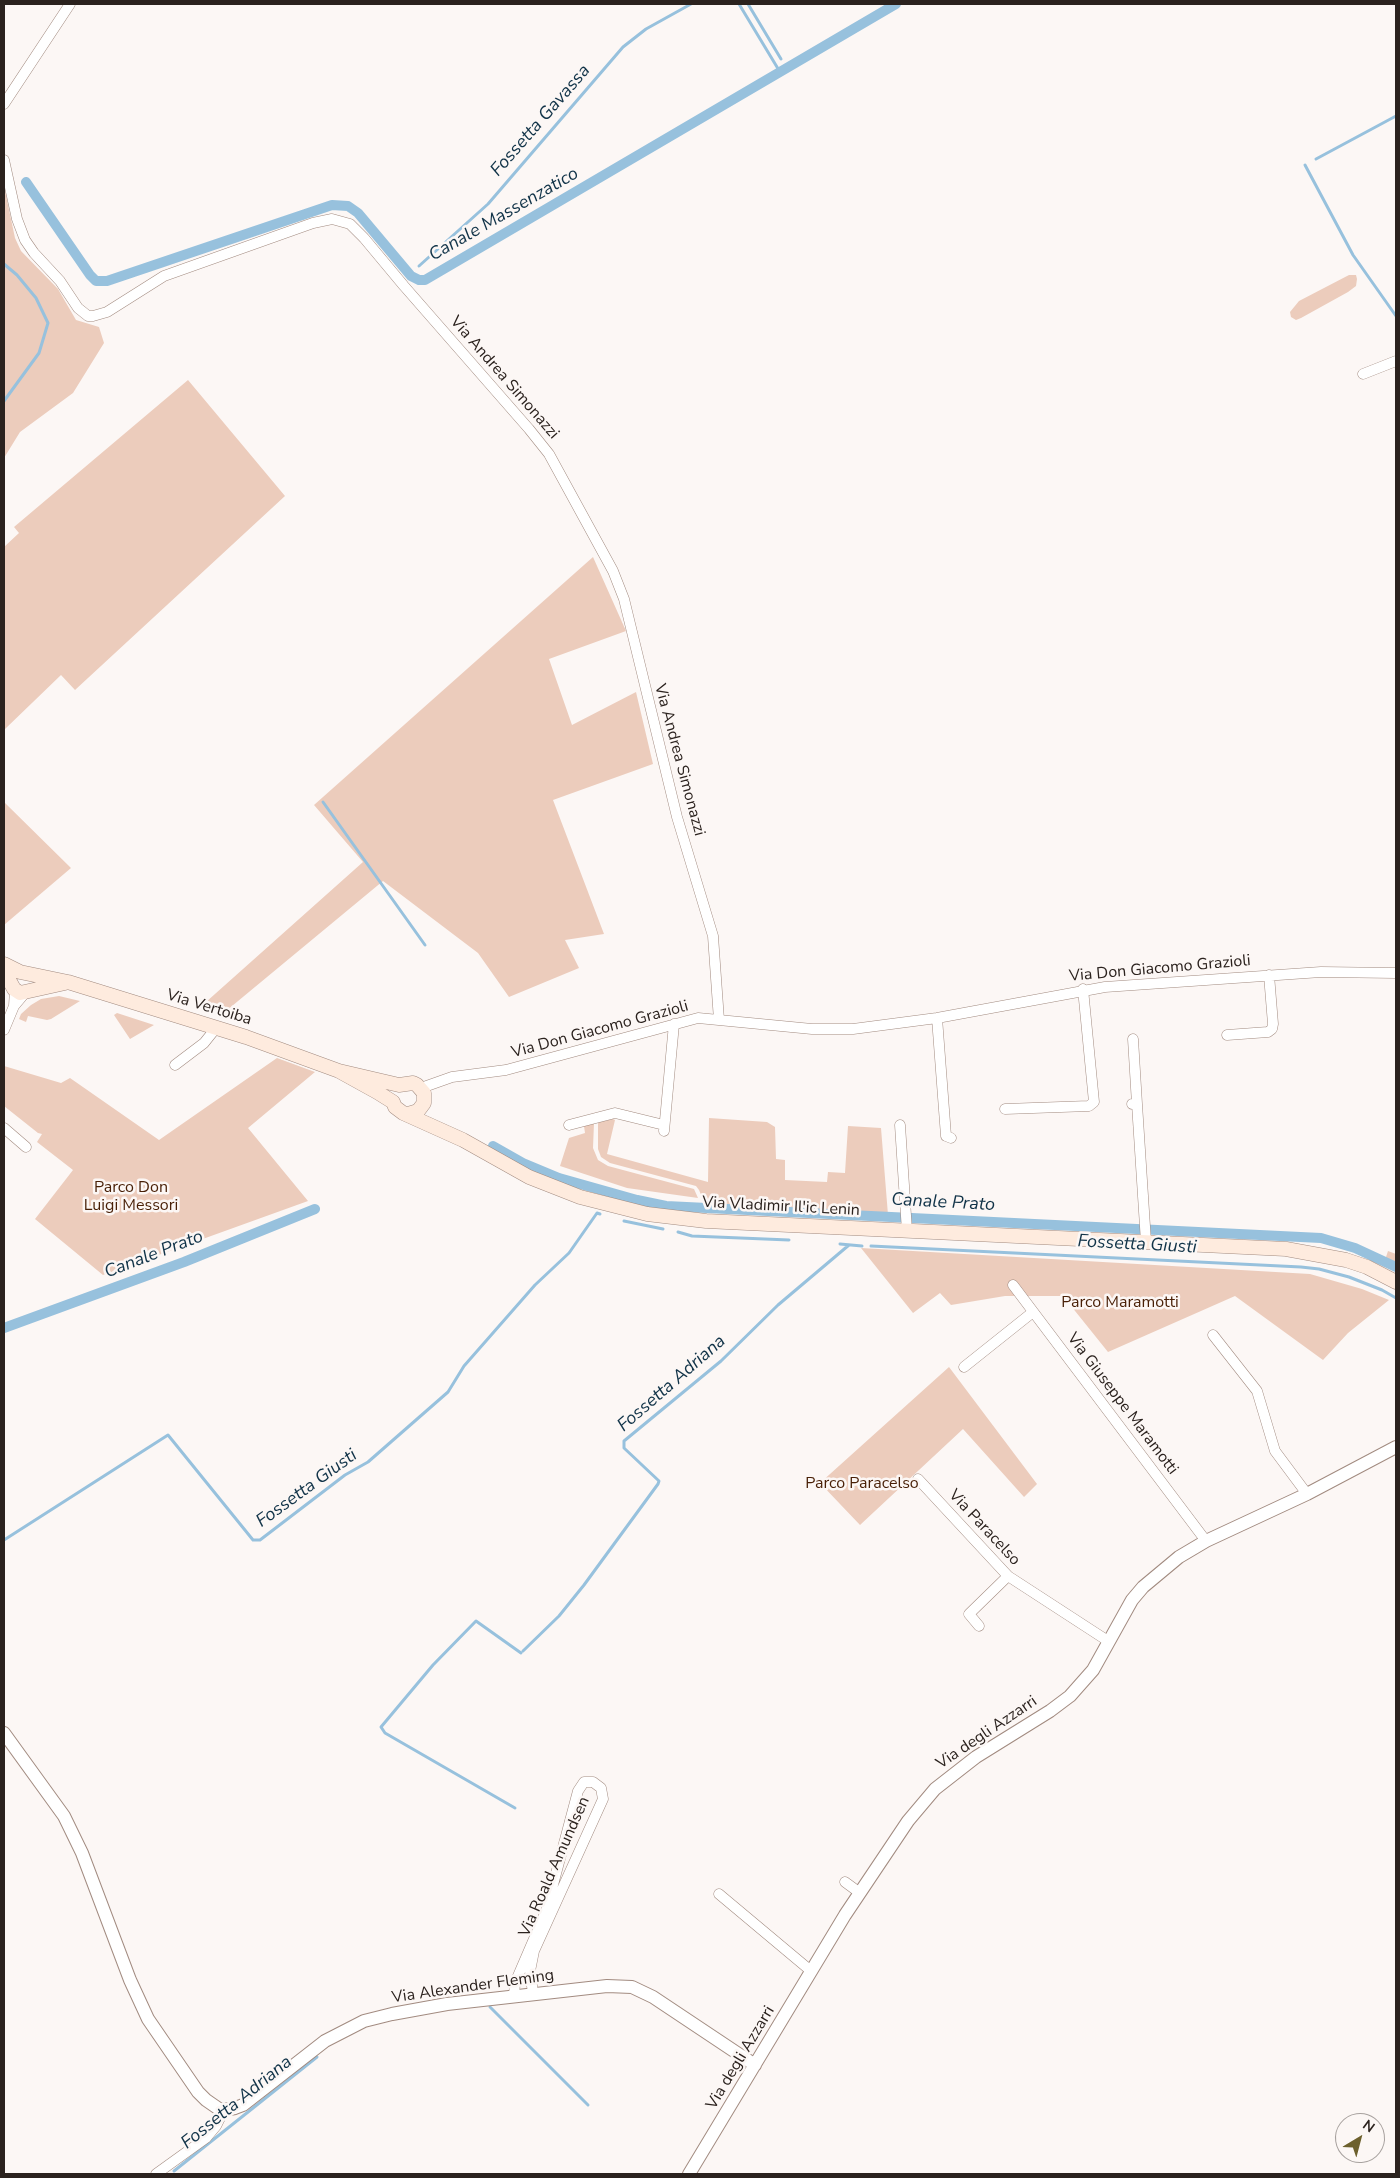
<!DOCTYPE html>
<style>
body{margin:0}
#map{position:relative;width:1400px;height:2178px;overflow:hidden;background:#fcf7f5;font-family:"Nunito Sans",sans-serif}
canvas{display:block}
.frame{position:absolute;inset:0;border:5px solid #2b221e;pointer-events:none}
.north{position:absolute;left:1335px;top:2113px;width:50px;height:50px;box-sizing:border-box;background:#fcf7f5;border:1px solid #a8a29f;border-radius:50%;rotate:37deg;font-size:14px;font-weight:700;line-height:20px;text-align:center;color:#2b221e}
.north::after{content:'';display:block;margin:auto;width:18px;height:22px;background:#6d602d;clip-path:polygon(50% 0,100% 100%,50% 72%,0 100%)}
</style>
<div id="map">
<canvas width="1400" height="2178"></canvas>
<div class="frame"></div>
<div class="north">N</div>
</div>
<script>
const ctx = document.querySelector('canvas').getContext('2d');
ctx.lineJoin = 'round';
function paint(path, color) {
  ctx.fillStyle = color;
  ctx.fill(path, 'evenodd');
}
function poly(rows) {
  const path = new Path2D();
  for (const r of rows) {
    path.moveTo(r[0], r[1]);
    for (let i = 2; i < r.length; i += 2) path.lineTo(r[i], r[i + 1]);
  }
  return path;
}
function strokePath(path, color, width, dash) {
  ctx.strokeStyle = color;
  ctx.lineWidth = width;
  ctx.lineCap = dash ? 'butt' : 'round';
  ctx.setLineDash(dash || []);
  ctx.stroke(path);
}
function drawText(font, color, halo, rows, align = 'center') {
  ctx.font = font + ' "Nunito Sans",sans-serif';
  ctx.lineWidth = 5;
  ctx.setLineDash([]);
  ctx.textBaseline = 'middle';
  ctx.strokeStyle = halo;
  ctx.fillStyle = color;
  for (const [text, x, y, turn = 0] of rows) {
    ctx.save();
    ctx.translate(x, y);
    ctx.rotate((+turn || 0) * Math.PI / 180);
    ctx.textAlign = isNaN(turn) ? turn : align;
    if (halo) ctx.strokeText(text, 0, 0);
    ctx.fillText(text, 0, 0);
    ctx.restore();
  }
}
paint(poly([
 [4,186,15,238,21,251,58,289,76,320,99,327,104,343,73,393,20,432,4,458],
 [1349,275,1356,275,1357,279,1356,286,1348,292,1301,318,1296,320,1291,317,1290,312,1299,301],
 [188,380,285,496,75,690,61,675,4,730,4,547,19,533,14,527],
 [593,557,626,631,549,659,572,725,636,692,653,764,553,800,604,934,565,940,579,968,509,997,478,953,383,881,226,1011,206,1002,363,862,314,805],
 [4,802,71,868,4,925],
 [59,996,80,1001,51,1019,47,1020,28,1016,26,1022,19,1019,21,1014,31,1005,41,999],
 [117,1013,154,1025,130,1039,114,1015],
 [277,1058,315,1072,248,1128,308,1201,103,1275,35,1219,73,1170,37,1142,42,1134,38,1133,4,1106,4,1066,61,1083,70,1078,159,1140],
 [709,1118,767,1122,775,1127,776,1159,785,1160,785,1180,827,1182,828,1172,845,1173,848,1126,881,1128,888,1215,708,1206,708,1211,699,1190,696,1186,610,1163,601,1157,598,1149,598,1122,613,1119,615,1120,607,1154,708,1182],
 [594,1123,593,1148,598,1160,608,1166,694,1189,698,1198,627,1188,560,1166,569,1138,585,1133,584,1126],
 [861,1248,1310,1274,1362,1289,1389,1300,1348,1333,1323,1360,1235,1296,1108,1352,1063,1296,1005,1296,951,1305,940,1293,913,1313],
 [1388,1251,1396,1254,1396,1270,1385,1260],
 [949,1367,1037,1484,1024,1497,963,1429,860,1525,820,1483]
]), '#ecccbc');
strokePath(poly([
 [739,4,780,72],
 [748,4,781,59],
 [1316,159,1396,116],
 [1305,165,1353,255,1396,316],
 [4,264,17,275,36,298,48,323,39,353,4,401],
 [419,266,488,204,623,47,646,29,691,4],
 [323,802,425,945],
 [624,1221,663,1229],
 [678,1232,692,1236,789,1240],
 [840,1244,862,1246],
 [871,1246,1301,1267,1319,1269,1349,1277,1382,1290,1396,1298],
 [4,1540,168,1435,253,1540,260,1540,345,1475,368,1462,448,1392,464,1366,535,1285,569,1253,597,1213,600,1214],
 [523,1651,559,1616,584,1585,658,1484,659,1481,624,1448,624,1441,721,1361,778,1305,849,1245],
 [515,1808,385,1733,381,1727,433,1665,476,1621,521,1653],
 [490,2007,588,2105],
 [174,2171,317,2057]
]), '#97c1dd', 3);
strokePath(poly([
 [26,182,90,275,96,281,107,281,332,205,348,206,358,213,411,276,419,280,425,280,896,4],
 [493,1146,523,1163,559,1178,637,1200,666,1206,1321,1238,1355,1248,1396,1267],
 [4,1328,184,1262,315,1209]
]), '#97c1dd', 10);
const minor = poly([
 [4,104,70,4],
 [4,160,17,219,25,240,34,253,60,281,78,308,88,316,93,316,107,312,164,276,313,223,332,219,350,224,364,238,404,286,529,429,549,454,613,571,624,599,677,817,713,936,719,1020],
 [1363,374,1396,361],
 [15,990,14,1006,25,993],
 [937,1018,946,1136,951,1138],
 [4,1030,14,1006],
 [1227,1035,1268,1032,1272,1029,1273,1024,1269,975],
 [1133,1039,1137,1104],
 [175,1065,204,1043,216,1028],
 [421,1088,452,1077,506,1070,698,1018,812,1029,853,1029,937,1018,1105,987,1321,972,1396,973],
 [1132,1104,1137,1104,1146,1242],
 [1005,1109,1089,1106,1094,1102,1083,989],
 [569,1125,615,1113,664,1125],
 [900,1125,907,1231],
 [4,1128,26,1147],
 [664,1131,674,1024],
 [1013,1285,1206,1541],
 [1213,1335,1257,1391,1275,1451,1307,1494],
 [964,1367,1033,1312],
 [918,1479,1008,1576,1108,1641],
 [979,1626,969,1614,1008,1576],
 [845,1882,860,1893],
 [719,1894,811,1971],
 [514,1995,515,1983,546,1911,578,1791,584,1782,593,1782,601,1788,603,1799,534,1951,530,1971,533,1993],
 [156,2174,206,2138,216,2126,224,2110]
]);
const tertiary = poly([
 [4,1733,64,1816,82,1853,130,1980,148,2019,198,2092,206,2100,219,2109,224,2110,235,2108,243,2105,325,2041,364,2021,392,2014,447,2004,607,1986,632,1987,653,1997,755,2065],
 [689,2174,845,1915,908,1821,935,1789,976,1757,1050,1711,1070,1696,1093,1670,1132,1600,1143,1587,1179,1557,1206,1541,1307,1494,1396,1447]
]);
const secondary = poly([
 [4,964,20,972,68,982,246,1037,339,1071,399,1085,413,1083,417,1085,424,1093,424,1103,418,1111,408,1114],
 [4,971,14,989,20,993,65,983],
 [339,1071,377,1092,393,1102,395,1107,403,1113,463,1140,529,1177,580,1197,647,1214,706,1221,1286,1249,1346,1260,1367,1267,1396,1282]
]);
strokePath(minor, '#a28b80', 11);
strokePath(tertiary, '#a28b80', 14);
strokePath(secondary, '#a28b80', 15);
strokePath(minor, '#fff', 10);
strokePath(tertiary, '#fff', 12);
strokePath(secondary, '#feebde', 14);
drawText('16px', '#2b221e', '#fcf7f5', [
 ["Via Andrea Simonazzi",504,378,49],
 ["Via Andrea Simonazzi",679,760,75],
 ["Via Don Giacomo Grazioli",1160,969,-5],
 ["Via Vertoiba",209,1008,17],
 ["Via Don Giacomo Grazioli",600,1030,-15],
 ["Via Vladimir Il'ic Lenin",781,1207,3],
 ["Via Giuseppe Maramotti",1122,1404,53],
 ["Via Paracelso",984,1528,47],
 ["Via degli Azzarri",987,1733,-34],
 ["Via Roald Amundsen",555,1867,-66],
 ["Via Alexander Fleming",473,1987,-8],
 ["Via degli Azzarri",741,2058,-59]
]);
drawText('16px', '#481f06', '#fcf7f5', [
 ["Parco Don",131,1188],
 ["Luigi Messori",131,1206],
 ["Parco Maramotti",1120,1303],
 ["Parco Paracelso",862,1484]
]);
drawText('italic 18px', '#113348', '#fcf7f5', [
 ["Fossetta Gavassa",541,121,-49],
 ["Canale Massenzatico",504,215,-30],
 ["Canale Prato",943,1203,3],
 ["Fossetta Giusti",1137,1245,3],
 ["Canale Prato",154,1255,-21],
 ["Fossetta Adriana",672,1384,-41],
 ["Fossetta Giusti",307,1489,-36],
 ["Fossetta Adriana",237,2103,-39]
]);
</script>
